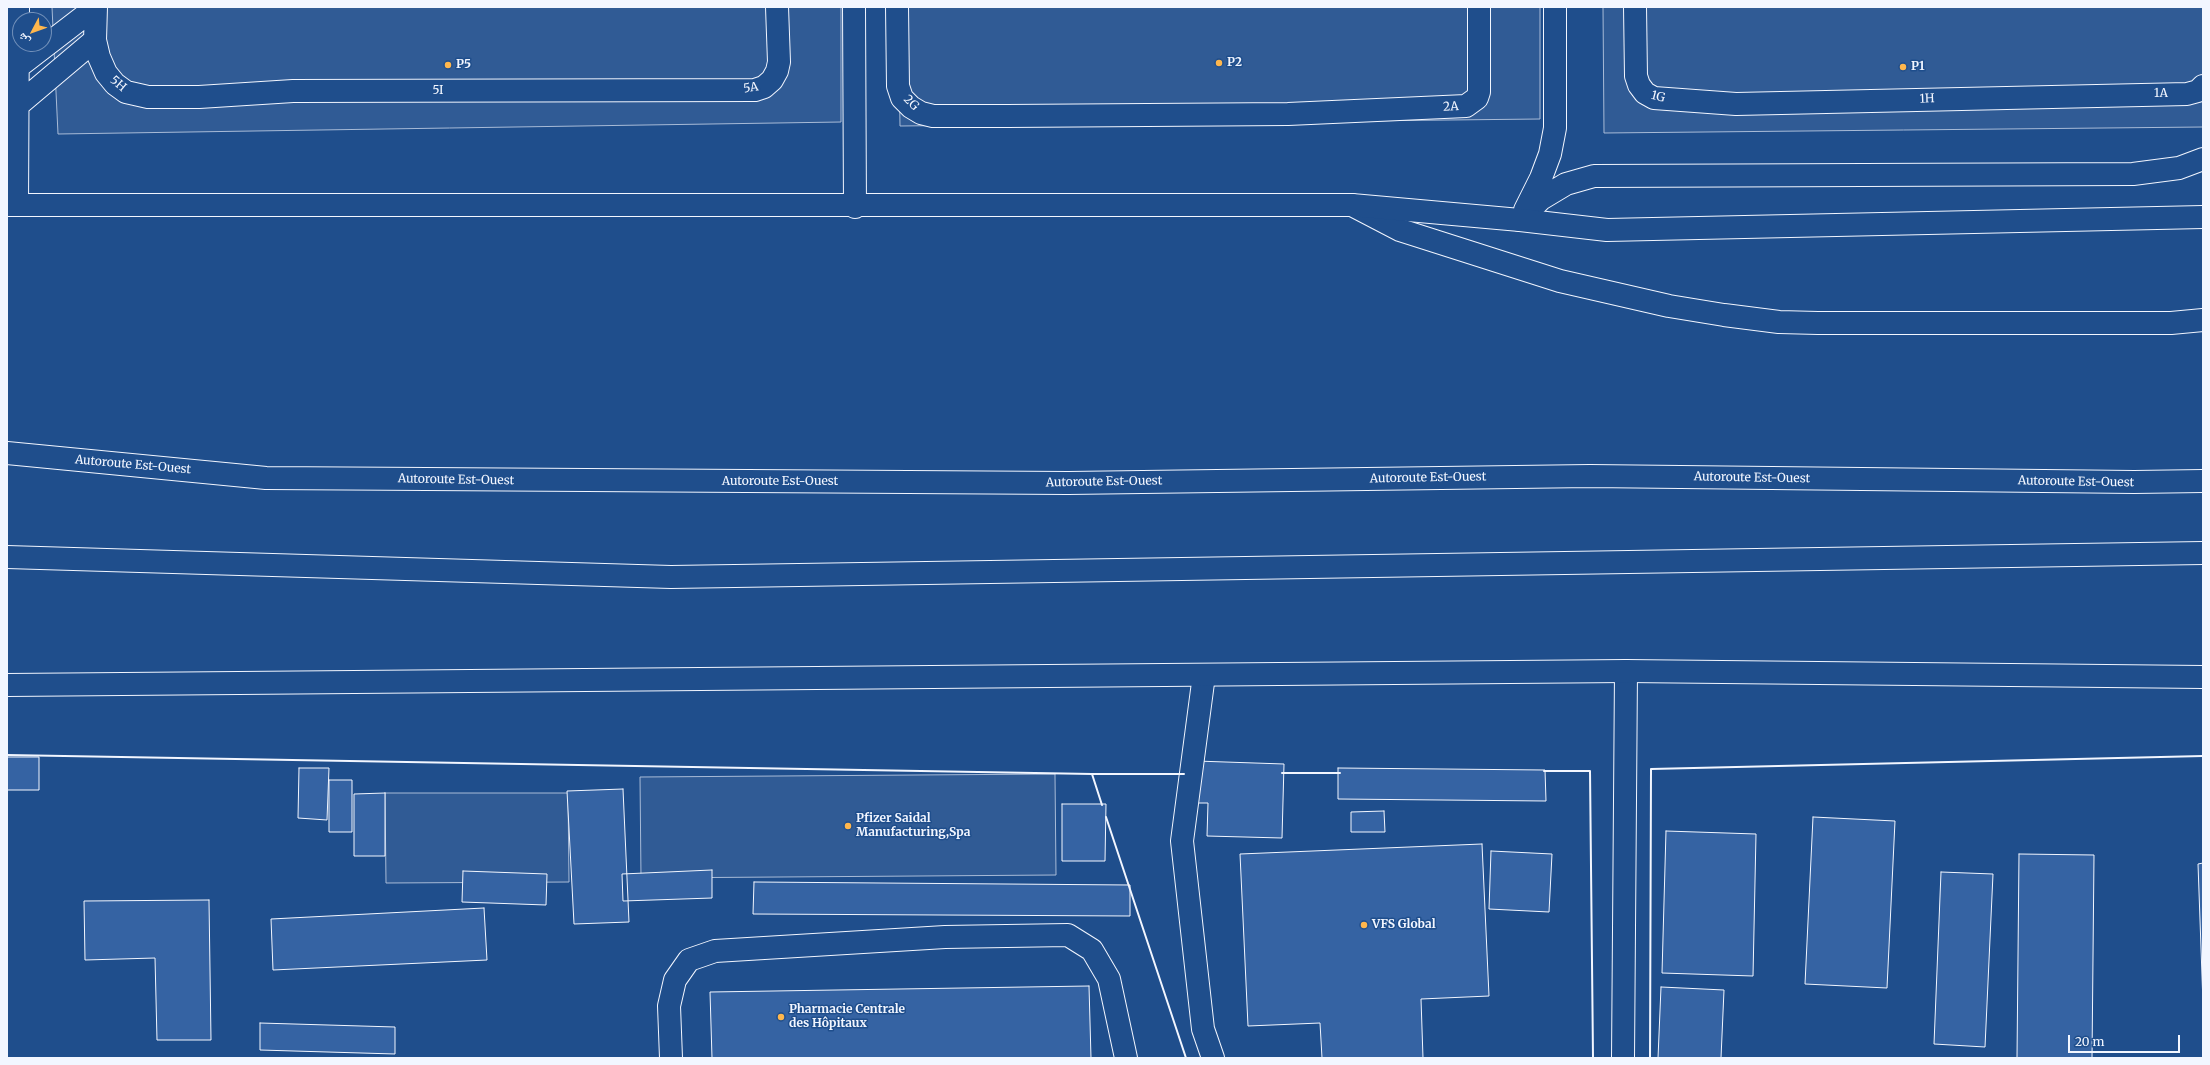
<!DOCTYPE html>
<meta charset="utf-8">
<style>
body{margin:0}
#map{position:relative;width:2210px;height:1065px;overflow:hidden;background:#1f4e8c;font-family:Merriweather,"Noto Naskh Arabic",serif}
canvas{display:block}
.frame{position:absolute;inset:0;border:8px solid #f2f6ff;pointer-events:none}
.north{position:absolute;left:12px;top:12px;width:40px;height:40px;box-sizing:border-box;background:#1f4e8c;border:1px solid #7391ba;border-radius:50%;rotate:229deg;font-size:11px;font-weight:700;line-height:16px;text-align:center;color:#f2f6ff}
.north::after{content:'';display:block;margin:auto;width:14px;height:18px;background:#ffb74d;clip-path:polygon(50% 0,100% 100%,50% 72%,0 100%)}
.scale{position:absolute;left:2068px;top:1035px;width:112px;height:18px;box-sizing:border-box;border:2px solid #f2f6ff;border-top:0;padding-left:5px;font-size:12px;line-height:14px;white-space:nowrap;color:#f2f6ff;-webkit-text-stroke:3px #1f4e8c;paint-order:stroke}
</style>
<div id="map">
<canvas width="2210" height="1065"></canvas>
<div class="frame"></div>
<div class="north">ش</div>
<div class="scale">20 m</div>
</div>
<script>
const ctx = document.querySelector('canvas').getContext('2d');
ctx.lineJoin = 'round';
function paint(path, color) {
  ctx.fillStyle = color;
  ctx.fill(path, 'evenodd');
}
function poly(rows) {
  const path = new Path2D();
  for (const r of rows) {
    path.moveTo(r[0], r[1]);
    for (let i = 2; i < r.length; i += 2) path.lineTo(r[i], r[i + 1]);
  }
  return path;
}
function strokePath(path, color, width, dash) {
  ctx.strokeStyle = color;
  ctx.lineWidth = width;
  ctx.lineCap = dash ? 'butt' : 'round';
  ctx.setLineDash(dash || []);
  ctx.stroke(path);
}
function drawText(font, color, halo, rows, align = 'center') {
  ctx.font = font + ' Merriweather,serif';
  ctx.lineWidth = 3;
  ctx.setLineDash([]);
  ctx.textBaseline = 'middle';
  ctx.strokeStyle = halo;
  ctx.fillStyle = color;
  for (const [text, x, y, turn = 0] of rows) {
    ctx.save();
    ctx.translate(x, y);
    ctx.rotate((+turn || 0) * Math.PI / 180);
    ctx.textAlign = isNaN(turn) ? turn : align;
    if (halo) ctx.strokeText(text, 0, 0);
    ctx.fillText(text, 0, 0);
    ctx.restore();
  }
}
const parking = poly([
 [52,7,841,7,841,122,58,134,52,7],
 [898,7,1540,7,1540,119,900,126,898,7],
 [1603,7,2203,7,2203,127,1604,133,1603,7],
 [1055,774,1056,875,641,878,640,777,1055,774],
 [385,793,568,793,569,882,386,883,385,793]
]);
paint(parking, '#305b95');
strokePath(parking, '#a8bbd7', 1);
const building = poly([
 [7,757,39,757,39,790,7,790,7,757],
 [1196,761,1284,764,1282,838,1207,836,1208,803,1194,803,1196,761],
 [299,768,329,768,327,820,298,818,299,768],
 [1338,768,1545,770,1546,801,1338,799,1338,768],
 [329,780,352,780,352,832,329,832,329,780],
 [623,789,629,922,574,924,567,791,623,789],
 [385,793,385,856,354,856,354,794,385,793],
 [1062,804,1106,804,1105,861,1062,861,1062,804],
 [1384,811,1385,832,1351,832,1351,812,1384,811],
 [1813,817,1895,821,1887,988,1805,984,1813,817],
 [1666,831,1756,834,1753,976,1662,973,1666,831],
 [1482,844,1489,996,1421,999,1423,1058,1322,1058,1320,1023,1248,1026,1240,854,1482,844],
 [1491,851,1552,854,1549,912,1489,909,1491,851],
 [2019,854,2094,855,2092,1058,2017,1058,2019,854],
 [2203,863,2203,1004,2198,864,2203,863],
 [712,870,712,898,623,901,622,874,712,870],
 [463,871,547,874,546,905,462,902,463,871],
 [1941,872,1993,874,1985,1047,1934,1044,1941,872],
 [754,882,1130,885,1130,916,753,914,754,882],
 [209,900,211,1040,157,1040,155,958,85,960,84,901,209,900],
 [484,908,487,960,273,970,271,919,484,908],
 [1089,986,1091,1058,712,1058,710,992,1089,986],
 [1661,987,1724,990,1721,1058,1658,1058,1661,987],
 [260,1023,395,1027,395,1054,260,1050,260,1023]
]);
paint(building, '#3563a3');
strokePath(building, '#f2f6ff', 1);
const minor = poly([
 [96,7,95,40,99,57,106,73,115,84,126,92,148,97,199,97,293,91,755,90,764,87,772,80,777,71,779,62,777,7],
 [854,7,855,207],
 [897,7,898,86,902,98,911,107,921,113,933,116,1007,116,1288,114,1466,106,1477,98,1479,92,1479,7],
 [1635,7,1636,76,1639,85,1645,93,1654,98,1736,104,2187,94,2198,91,2203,86],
 [18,67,96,7],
 [18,105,95,40],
 [17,205,18,7],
 [1352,205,1400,230,1560,281,1669,306,1724,315,1779,322,1818,323,2171,323,2203,320],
 [1525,210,1541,178,1550,154,1555,128,1555,7],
 [1520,220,1541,199,1566,184,1594,176,2133,174,2179,168,2203,159],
 [1204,675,1182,841,1203,1029,1213,1058],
 [671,1058,669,1006,675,980,689,960,715,951,945,937,1068,935,1092,950,1109,979,1126,1058],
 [1623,1058,1626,671]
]);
const major = poly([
 [7,205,1352,205,1520,220,1607,230,2203,217],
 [7,685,1626,671,2203,677]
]);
const highway = poly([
 [7,453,266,478,1068,483,1590,476,2134,482,2203,481],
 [7,557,671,577,2203,553]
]);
strokePath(minor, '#f2f6ff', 24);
strokePath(major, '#f2f6ff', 24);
strokePath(highway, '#f2f6ff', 24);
strokePath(minor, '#1f4e8c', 22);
strokePath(major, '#1f4e8c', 22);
strokePath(highway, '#1f4e8c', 22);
strokePath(poly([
 [7,755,1092,774,1102,805],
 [1544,771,1590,771,1593,1058],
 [1282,773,1340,773],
 [1092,774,1184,774],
 [1106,817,1186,1058],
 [1650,1058,1651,769,2203,756]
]), '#f2f6ff', 2);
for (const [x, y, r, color] of [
 [1219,63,4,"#ffb74d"],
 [448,65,4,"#ffb74d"],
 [1903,67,4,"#ffb74d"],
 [848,826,4,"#ffb74d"],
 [1364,925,4,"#ffb74d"],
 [781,1017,4,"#ffb74d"]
]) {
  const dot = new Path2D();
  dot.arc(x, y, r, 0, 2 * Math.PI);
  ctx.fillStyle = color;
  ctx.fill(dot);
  strokePath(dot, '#1f4e8c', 1.5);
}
drawText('bold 12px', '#f2f6ff', '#1f4e8c', [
 ["P2",1227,63],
 ["P5",456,65],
 ["P1",1911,67],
 ["Pfizer Saidal",856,819],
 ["Manufacturing,Spa",856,833],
 ["VFS Global",1372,925],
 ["Pharmacie Centrale",789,1010],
 ["des Hôpitaux",789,1024]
], 'left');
drawText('12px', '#f2f6ff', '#1f4e8c', [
 ["5H",118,84,40],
 ["5A",751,88,-8],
 ["5I",438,91],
 ["1A",2161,94],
 ["1G",1658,97,14],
 ["1H",1927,99,-2],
 ["2G",911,103,45],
 ["2A",1451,107,-3],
 ["Autoroute Est-Ouest",133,465,5],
 ["Autoroute Est-Ouest",1428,478,-1],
 ["Autoroute Est-Ouest",1752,478,1],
 ["Autoroute Est-Ouest",456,480,1],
 ["Autoroute Est-Ouest",780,482],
 ["Autoroute Est-Ouest",1104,482,-1],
 ["Autoroute Est-Ouest",2076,482,1]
]);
</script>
